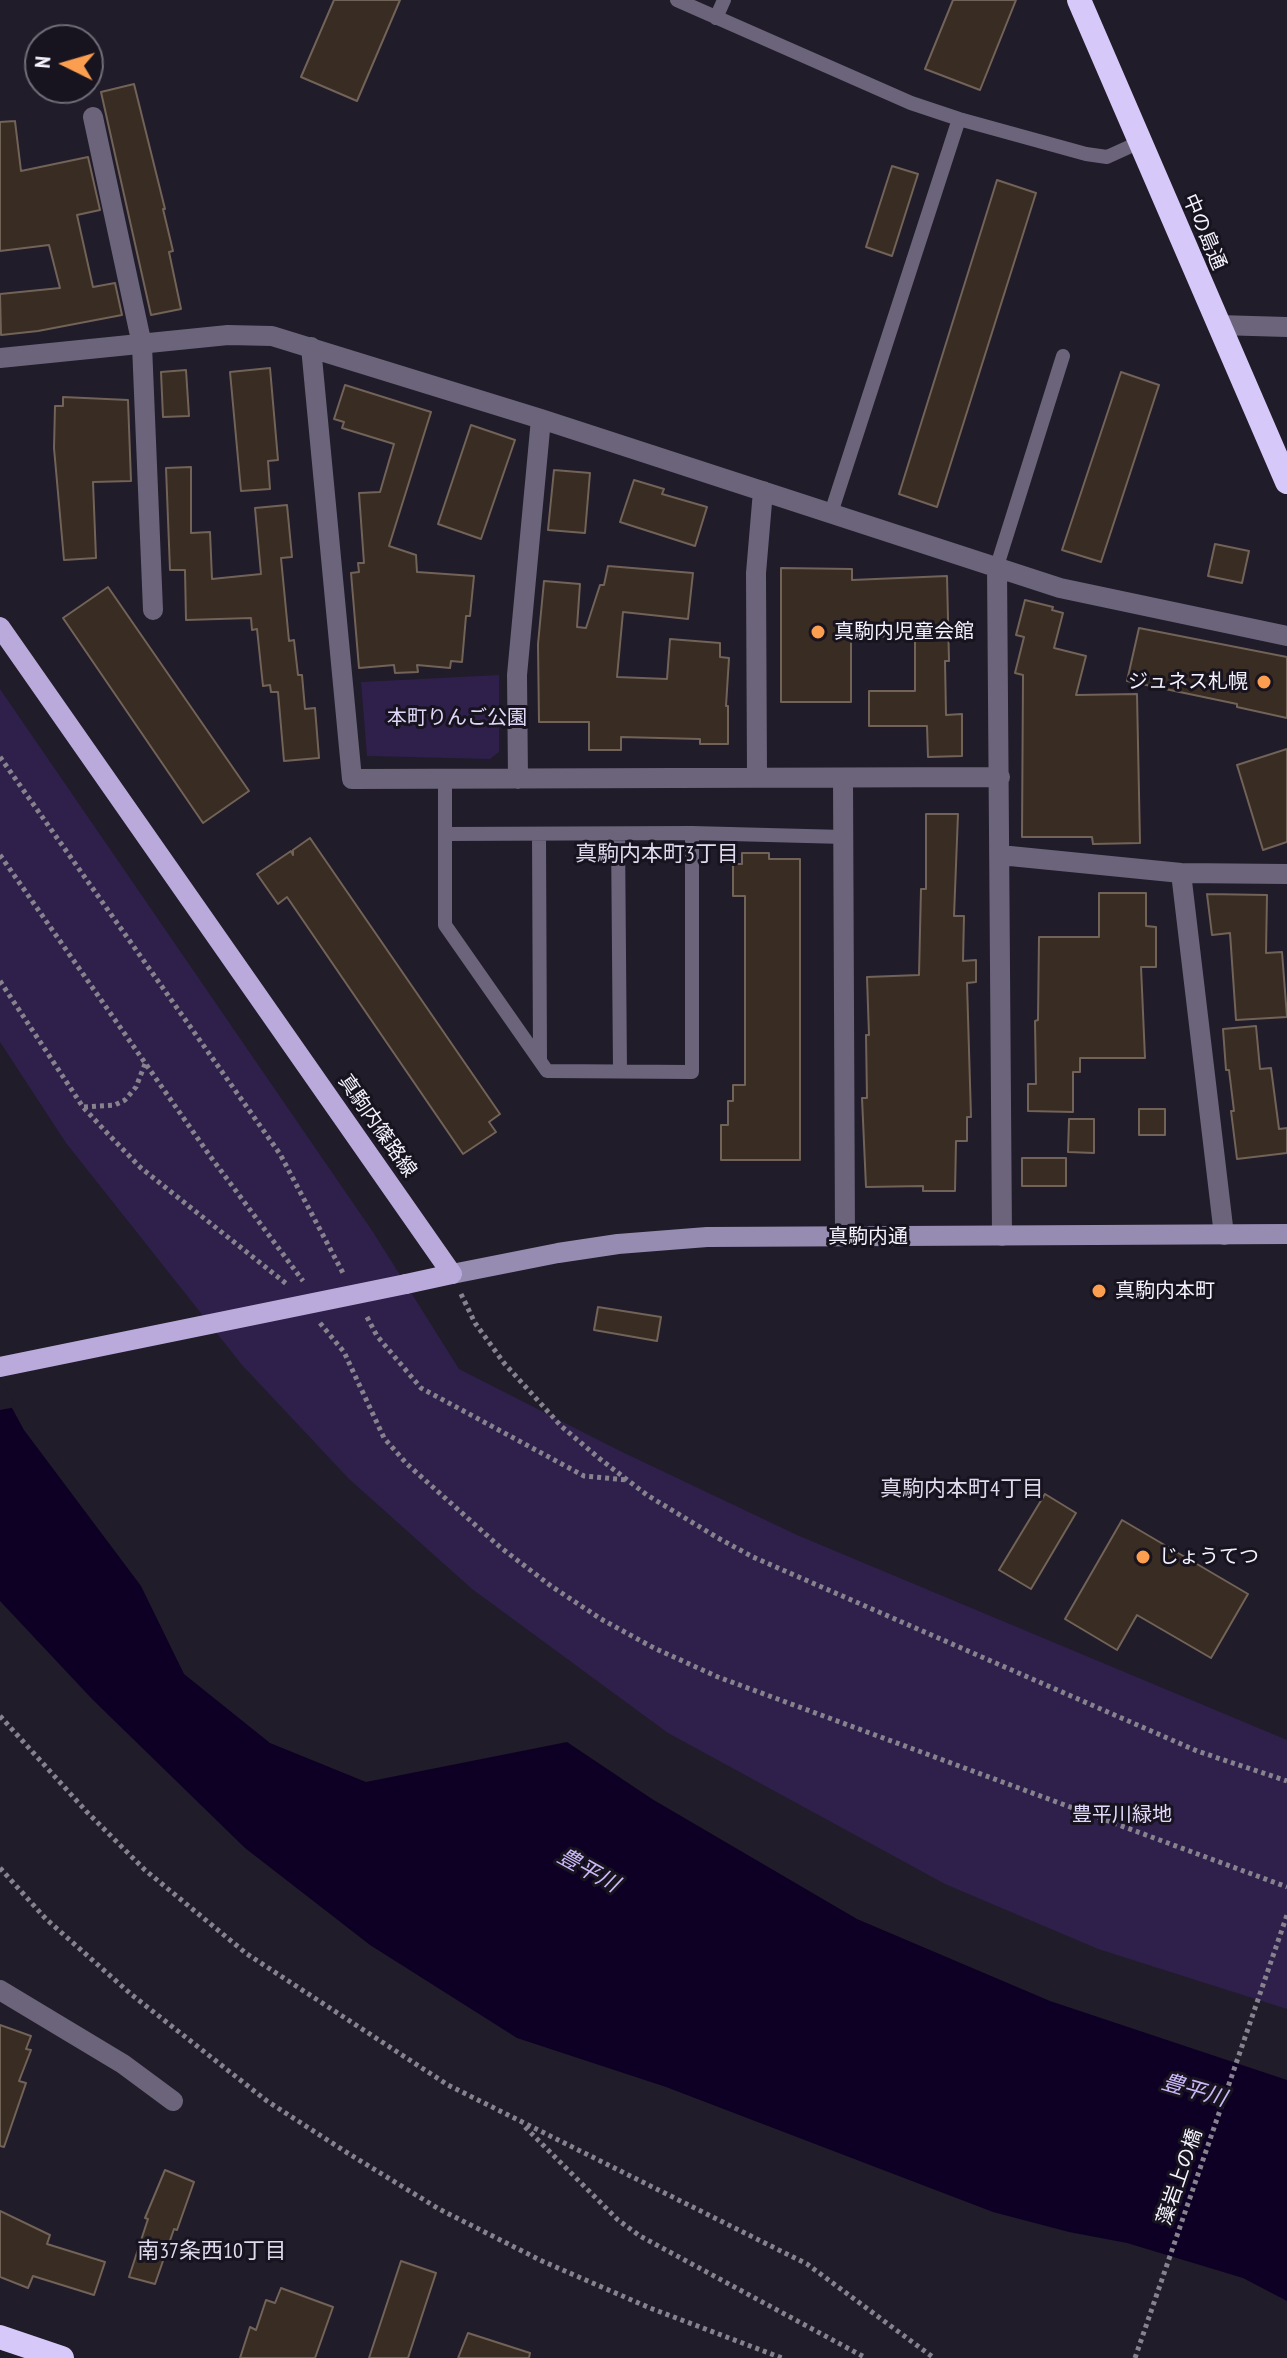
<!DOCTYPE html>
<meta charset="utf-8">
<style>
body{margin:0}
#map{position:relative;width:1287px;height:2358px;overflow:hidden;background:#201c29;font-family:"PT Sans Narrow",sans-serif}
canvas{display:block}
.north{position:absolute;left:24px;top:24px;width:80px;height:80px;box-sizing:border-box;background:#17131f;border:2px solid #706d78;border-radius:50%;rotate:275deg;font-size:22px;font-weight:700;line-height:32px;text-align:center;color:#f5f3fd}
.north::after{content:'';display:block;margin:auto;width:28px;height:36px;background:#fb9e50;clip-path:polygon(50% 0,100% 100%,50% 72%,0 100%)}
</style>
<div id="map">
<canvas width="1287" height="2358"></canvas>
<div class="north">N</div>
</div>
<script>
const ctx = document.querySelector('canvas').getContext('2d');
ctx.lineJoin = 'round';
function paint(path, color) {
  ctx.fillStyle = color;
  ctx.fill(path, 'evenodd');
}
function poly(rows) {
  const path = new Path2D();
  for (const r of rows) {
    path.moveTo(r[0], r[1]);
    for (let i = 2; i < r.length; i += 2) path.lineTo(r[i], r[i + 1]);
  }
  return path;
}
function strokePath(path, color, width, dash) {
  ctx.strokeStyle = color;
  ctx.lineWidth = width;
  ctx.lineCap = dash ? 'butt' : 'round';
  ctx.setLineDash(dash || []);
  ctx.stroke(path);
}
function drawText(font, color, halo, rows, align = 'center') {
  ctx.font = font + ' "PT Sans Narrow","Noto Sans JP",sans-serif';
  ctx.lineWidth = 6;
  ctx.setLineDash([]);
  ctx.textBaseline = 'middle';
  ctx.strokeStyle = halo;
  ctx.fillStyle = color;
  for (const [text, x, y, turn = 0] of rows) {
    ctx.save();
    ctx.translate(x, y);
    ctx.rotate((+turn || 0) * Math.PI / 180);
    ctx.textAlign = isNaN(turn) ? turn : align;
    if (halo) ctx.strokeText(text, 0, 0);
    ctx.fillText(text, 0, 0);
    ctx.restore();
  }
}
paint(poly([
 [499,675,499,752,490,759,367,756,361,682],
 [0,689,373,1232,459,1369,618,1450,797,1535,1287,1740,1287,2009,1098,1949,945,1884,668,1733,472,1589,349,1479,242,1365,66,1143,0,1042]
]), '#2f1f4b');
paint(poly([
 [0,1386,24,1430,141,1586,184,1674,270,1743,366,1782,567,1742,652,1799,857,1919,1050,2001,1287,2080,1287,2301,1243,2278,1127,2243,1069,2232,993,2212,666,2087,517,2038,370,1945,245,1848,93,1700,0,1601]
]), '#0e0024');
paint(poly([
 [0,1382,3,1383,16,1407,0,1410]
]), '#201c29');
const building = poly([
 [334,0,400,0,357,101,301,77,334,0],
 [953,0,1016,0,980,90,925,69,953,0],
 [134,84,165,209,163,209,173,251,169,252,181,309,151,315,101,92,134,84],
 [15,121,21,171,88,157,100,210,77,215,93,287,115,283,122,315,38,331,1,335,0,294,60,288,49,245,0,251,0,122,15,121],
 [892,166,918,174,892,256,866,247,892,166],
 [997,180,1036,193,937,507,899,494,997,180],
 [270,368,278,460,268,461,270,489,241,491,230,372,270,368],
 [186,370,189,416,163,417,161,372,186,370],
 [1121,372,1159,385,1101,562,1062,550,1121,372],
 [345,385,431,412,389,546,416,555,417,572,474,576,470,616,466,616,462,662,451,661,450,668,417,665,418,672,395,673,394,665,359,668,351,573,359,572,358,563,364,563,359,493,380,492,394,444,342,428,344,422,334,419,345,385],
 [63,397,128,400,131,481,93,482,96,558,64,560,54,448,55,406,63,406,63,397],
 [471,425,515,440,481,539,438,524,471,425],
 [191,467,191,533,210,532,212,579,261,574,255,508,287,505,292,557,281,558,289,641,294,640,298,675,302,675,305,709,315,708,319,758,284,761,278,692,271,692,270,685,263,686,257,629,252,630,251,618,186,620,185,570,170,570,166,468,191,467],
 [554,470,590,473,585,533,548,530,554,470],
 [634,480,664,489,662,494,707,507,695,546,620,522,634,480],
 [1215,544,1249,551,1242,583,1208,576,1215,544],
 [608,566,693,573,688,619,623,612,617,677,667,679,670,639,720,643,720,657,729,658,726,706,728,706,728,744,700,744,700,739,621,737,621,750,589,750,589,722,539,722,538,644,544,581,580,584,577,627,586,628,600,585,604,585,608,566],
 [781,568,852,569,852,580,947,576,949,661,945,661,946,715,962,714,962,756,928,757,927,726,869,726,869,691,915,691,915,636,851,637,851,702,781,702,781,568],
 [108,587,249,791,203,823,63,618,108,587],
 [1025,600,1053,607,1052,610,1063,613,1054,648,1086,656,1076,695,1137,694,1140,843,1093,844,1092,837,1022,837,1023,675,1015,673,1024,637,1016,635,1025,600],
 [1139,628,1287,657,1287,718,1237,707,1237,704,1127,681,1139,628],
 [1287,749,1287,842,1263,850,1237,765,1287,749],
 [926,814,958,814,954,916,964,916,963,961,976,960,976,982,967,983,971,1117,967,1117,967,1141,956,1141,955,1191,923,1191,923,1186,866,1187,862,1098,867,1098,866,1035,869,1035,867,977,919,975,921,889,926,889,926,814],
 [310,838,500,1114,489,1122,496,1132,463,1154,287,897,278,904,257,874,291,851,293,855,293,850,310,838],
 [742,853,769,853,769,859,800,859,800,1160,721,1160,721,1125,728,1125,728,1101,733,1101,733,1085,745,1085,745,896,733,896,733,864,742,864,742,853],
 [1099,893,1146,893,1146,926,1156,927,1156,967,1141,967,1145,1058,1080,1058,1080,1072,1073,1072,1073,1112,1028,1111,1028,1084,1036,1084,1035,1021,1038,1020,1039,937,1099,937,1099,893],
 [1207,894,1267,895,1266,953,1282,952,1287,1017,1236,1020,1230,933,1212,935,1207,894],
 [1256,1026,1260,1069,1271,1068,1279,1129,1287,1128,1287,1153,1237,1159,1231,1111,1234,1111,1229,1070,1226,1070,1223,1029,1256,1026],
 [1139,1109,1165,1109,1165,1135,1139,1135,1139,1109],
 [1069,1119,1094,1119,1094,1153,1068,1152,1069,1119],
 [1022,1158,1066,1158,1066,1186,1022,1186,1022,1158],
 [598,1307,661,1317,657,1341,594,1330,598,1307],
 [1045,1494,1076,1513,1031,1589,999,1570,1045,1494],
 [1122,1520,1248,1594,1211,1658,1137,1615,1117,1650,1065,1619,1122,1520],
 [0,2025,31,2036,26,2049,31,2050,19,2081,26,2083,4,2147,0,2146,0,2025],
 [165,2170,194,2182,177,2230,174,2229,155,2284,129,2277,148,2219,145,2218,165,2170],
 [0,2211,50,2235,47,2244,105,2262,94,2295,33,2276,28,2288,0,2277,0,2211],
 [401,2261,436,2273,408,2358,369,2358,401,2261],
 [281,2288,333,2307,315,2358,240,2358,250,2327,256,2330,266,2300,275,2303,281,2288],
 [468,2333,530,2353,529,2358,458,2358,468,2333]
]);
paint(building, '#392c22');
strokePath(building, '#726358', 2);
strokePath(poly([
 [0,757,280,1154,343,1273],
 [0,855,210,1156,303,1281],
 [0,981,83,1107,109,1135,141,1168,288,1285],
 [84,1107,115,1105,125,1100,136,1087,145,1064],
 [461,1294,475,1323,504,1363,561,1426,600,1459,647,1495,718,1538,753,1557,1197,1751,1287,1781],
 [367,1317,377,1336,421,1388,584,1476,627,1480],
 [320,1323,344,1352,384,1438,407,1464,500,1547,551,1586,601,1619,654,1648,718,1677,1287,1887],
 [0,1716,86,1811,145,1870,247,1954,448,2085,807,2264,934,2358],
 [0,1868,46,1919,132,1995,267,2101,346,2152,439,2209,542,2261,650,2308,782,2358],
 [525,2127,618,2220,640,2236,866,2358],
 [1135,2358,1287,1915]
]), '#86838e', 5, [4, 4]);
strokePath(poly([
 [677,0,911,103,959,119,1086,154,1107,157,1140,142],
 [716,18,724,0],
 [831,513,959,119],
 [997,566,1063,356],
 [445,779,445,834,692,833,844,837],
 [445,834,445,925,547,1071,692,1072,692,833],
 [539,834,540,1061],
 [618,834,620,1071]
]), '#6b647b', 14);
strokePath(poly([
 [93,117,142,345,153,610],
 [1218,325,1287,327],
 [311,347,352,779,1000,777],
 [0,358,228,335,272,336,541,419,1060,588,1287,636],
 [997,566,1002,1236],
 [757,776,756,573,763,491],
 [843,778,845,1237],
 [518,779,517,675,541,419],
 [1000,855,1181,873,1287,874],
 [1181,873,1224,1235],
 [0,1990,123,2064,173,2101]
]), '#6b647b', 20);
strokePath(poly([
 [452,1274,558,1253,618,1244,707,1237,1287,1234]
]), '#968bb1', 20);
strokePath(poly([
 [0,627,452,1274,406,1284]
]), '#b9aadb', 20);
strokePath(poly([
 [1079,0,1287,482],
 [0,2337,62,2358]
]), '#d6c8f8', 24);
strokePath(poly([
 [0,1367,406,1284]
]), '#b9aadb', 20);
for (const [x, y, r, color] of [
 [818,632,8,"#fb9e50"],
 [1264,682,8,"#fb9e50"],
 [1099,1291,8,"#fb9e50"],
 [1143,1557,8,"#fb9e50"]
]) {
  const dot = new Path2D();
  dot.arc(x, y, r, 0, 2 * Math.PI);
  ctx.fillStyle = color;
  ctx.fill(dot);
  strokePath(dot, '#17131f', 3);
}
drawText('20px', '#f5f3fd', '#17131f', [
 ["中の島通",1204,232,67],
 ["真駒内篠路線",377,1126,55],
 ["真駒内通",868,1237],
 ["藻岩上の橋",1180,2177,-71]
]);
drawText('20px', '#f5f3fd', '#17131f', [
 ["真駒内児童会館",834,632],
 ["ジュネス札幌",1248,682,"right"],
 ["真駒内本町",1115,1291],
 ["じょうてつ",1159,1557]
], 'left');
drawText('20px', '#e1d8f9', '#17131f', [
 ["本町りんご公園",457,718],
 ["豊平川緑地",1122,1815]
]);
drawText('22px', '#dfdaed', '#17131f', [
 ["真駒内本町3丁目",657,855],
 ["真駒内本町4丁目",962,1490],
 ["南37条西10丁目",212,2252]
]);
drawText('italic 22px', '#ccb8f8', '#17131f', [
 ["豊平川",588,1871,29],
 ["豊平川",1194,2091,16]
]);
</script>
